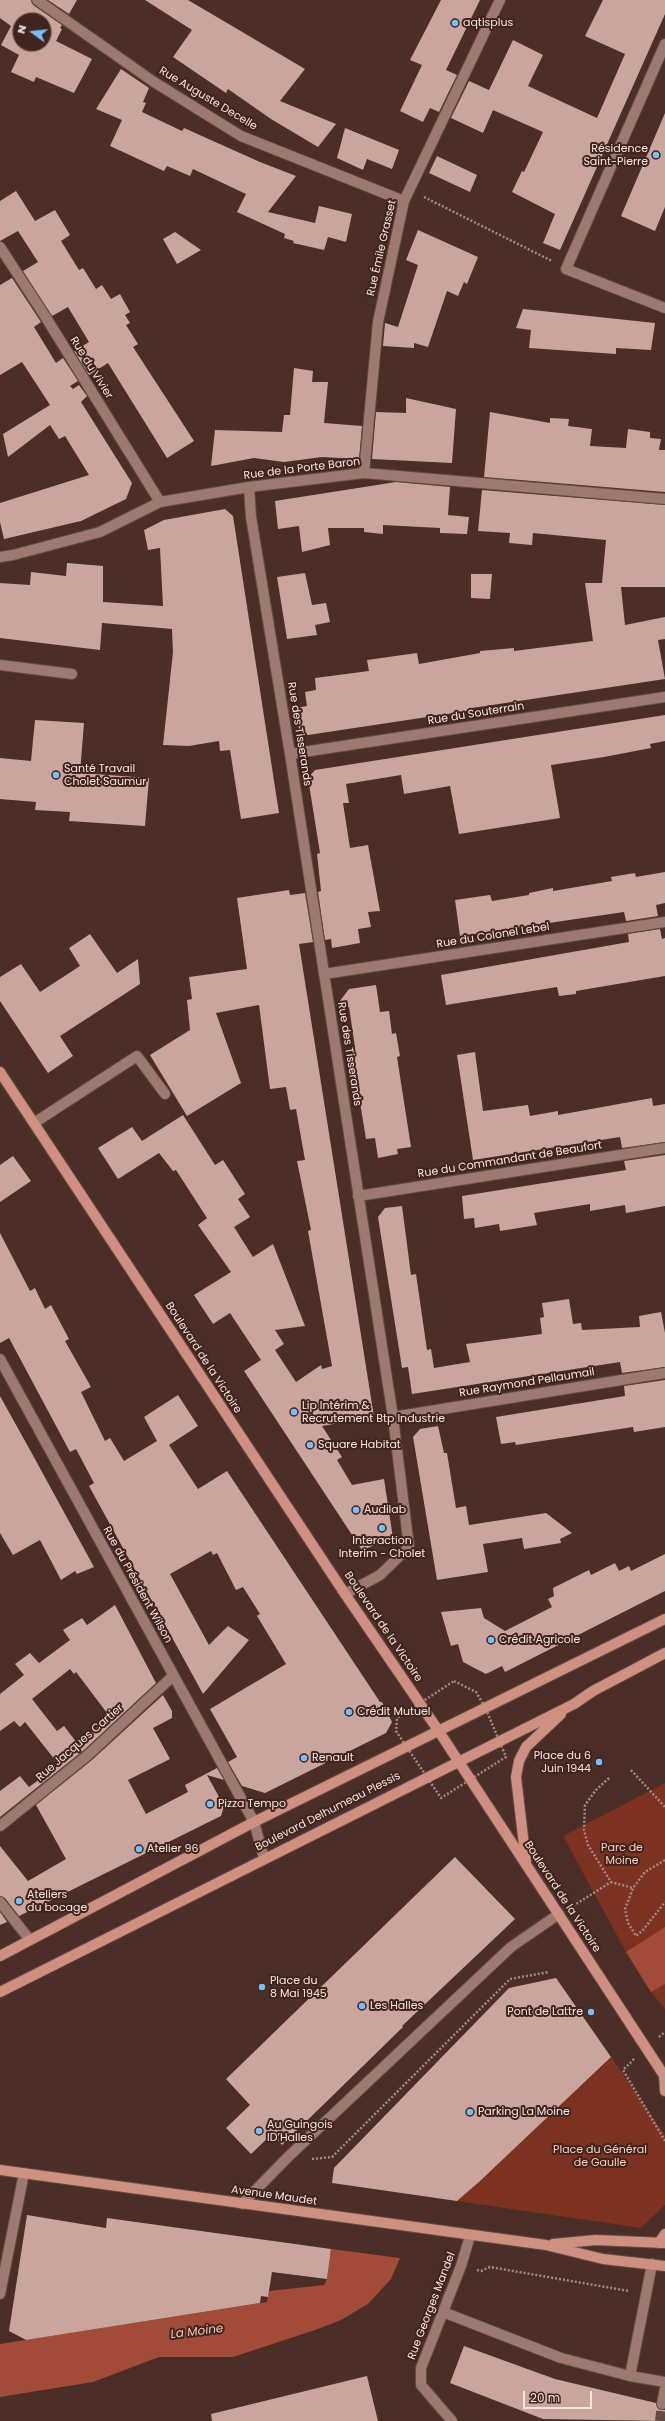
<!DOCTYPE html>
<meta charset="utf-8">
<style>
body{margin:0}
#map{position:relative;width:665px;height:2421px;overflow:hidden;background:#4b2e28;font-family:Poppins,sans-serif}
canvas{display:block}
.north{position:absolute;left:12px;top:12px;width:40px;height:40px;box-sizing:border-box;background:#40241e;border:1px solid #89716b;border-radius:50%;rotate:285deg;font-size:11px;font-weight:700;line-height:16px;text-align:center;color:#f7e4df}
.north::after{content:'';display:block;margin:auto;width:14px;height:18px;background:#78bff7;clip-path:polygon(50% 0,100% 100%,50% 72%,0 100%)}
.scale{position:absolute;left:523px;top:2391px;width:69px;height:18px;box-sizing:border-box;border:2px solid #f7e4df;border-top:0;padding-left:5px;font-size:12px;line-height:14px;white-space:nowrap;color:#f7e4df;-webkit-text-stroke:3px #40241e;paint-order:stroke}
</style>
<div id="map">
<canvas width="665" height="2421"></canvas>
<div class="north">N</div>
<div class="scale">20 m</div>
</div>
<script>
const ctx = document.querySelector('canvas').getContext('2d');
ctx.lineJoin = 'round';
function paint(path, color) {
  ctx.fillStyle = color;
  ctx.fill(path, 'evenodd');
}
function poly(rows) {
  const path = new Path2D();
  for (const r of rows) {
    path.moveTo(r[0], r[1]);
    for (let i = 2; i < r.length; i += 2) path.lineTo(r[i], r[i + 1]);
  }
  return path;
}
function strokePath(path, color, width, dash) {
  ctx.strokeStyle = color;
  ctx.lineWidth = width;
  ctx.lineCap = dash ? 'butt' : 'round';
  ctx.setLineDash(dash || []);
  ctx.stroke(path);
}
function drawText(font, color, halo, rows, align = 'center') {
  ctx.font = font + ' Poppins,sans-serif';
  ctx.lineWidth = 4;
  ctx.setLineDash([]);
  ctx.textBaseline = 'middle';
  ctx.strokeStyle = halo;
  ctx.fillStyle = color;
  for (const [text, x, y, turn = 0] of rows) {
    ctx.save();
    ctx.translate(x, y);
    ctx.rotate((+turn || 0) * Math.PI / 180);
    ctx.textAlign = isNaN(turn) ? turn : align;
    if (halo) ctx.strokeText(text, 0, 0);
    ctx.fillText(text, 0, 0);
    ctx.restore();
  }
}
paint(poly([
 [665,1783,665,2009,651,1992,626,1952,563,1836],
 [611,2057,665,2135,665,2205,641,2228,457,2201]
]), '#7d3121');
paint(poly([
 [665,1927,665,1984,651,1992,626,1952],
 [331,2249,400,2258,391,2279,368,2304,341,2320,315,2330,233,2357,159,2357,93,2382,0,2397,0,2344,267,2302,269,2291,324,2285,327,2279]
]), '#a14b38');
paint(poly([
 [0,0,31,0,33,5,62,25,60,28,62,29,56,41,92,59,74,93,36,77,34,82,11,72,19,55,1,45,11,26,0,18],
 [20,20,44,20,44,44,20,44],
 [48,0,77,0,69,14],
 [145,0,188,0,305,69,280,101,336,124,318,147,271,119,228,89,226,93,173,57,192,30],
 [441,0,480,0,446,70,457,75,439,112,430,108,423,122,400,111,422,65,410,60],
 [603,0,665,0,665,14,560,250,543,243,555,214,512,192,522,171,524,172,543,132,493,110,483,133,451,118,469,81,489,90,513,40,543,55,528,86,597,118,625,54,585,36],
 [121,69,149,88,143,102,146,103,142,112,182,131,184,128,260,162,296,176,268,212,315,223,319,206,352,214,346,242,328,237,324,250,293,243,294,241,284,238,285,234,237,212,246,194,193,169,190,176,167,166,164,171,110,146,122,120,96,109],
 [665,113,665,207,655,231,621,216],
 [345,128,399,150,392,169,367,159,363,170,337,158],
 [437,156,477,175,470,192,429,173],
 [16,191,35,221,55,210,70,235,61,241,79,270,83,268,96,289,102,285,111,299,120,294,130,312,125,315,130,323,126,325,138,344,133,347,194,441,167,458,108,363,89,375,74,351,89,342,68,307,52,316,23,271,38,262,18,231,0,241,0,201],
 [418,230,478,257,467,284,464,282,458,296,447,291,428,347,414,343,414,348,383,346,385,323,398,327,418,265,406,260],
 [175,232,201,250,177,264,163,239],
 [12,278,41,322,34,327,56,363,63,358,78,381,70,386,73,389,79,385,87,396,81,402,132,483,126,499,81,521,4,539,0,522,0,503,89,475,65,436,59,439,50,425,8,457,3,434,50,405,22,362,0,375,0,285],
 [523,309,655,323,651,350,616,348,616,354,529,348,531,330,516,328],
 [294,368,313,371,312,382,328,382,324,423,362,426,359,459,322,457,284,462,254,458,211,466,215,430,282,432,284,415,290,415],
 [406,398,456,409,452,463,372,459,376,412,406,413],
 [490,412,550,423,550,418,569,419,568,426,592,429,590,446,626,448,628,429,650,432,650,438,661,439,659,450,665,450,665,492,484,477],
 [396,482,450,487,448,515,469,517,467,534,440,533,440,528,383,525,383,534,364,532,364,528,328,528,330,545,302,552,299,526,278,529,275,501],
 [482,490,665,505,665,587,621,587,625,625,665,617,665,639,658,640,665,679,472,708,467,711,308,735,299,729,296,708,307,706,305,692,316,690,315,678,369,671,367,660,417,653,419,664,480,653,480,651,514,648,514,651,593,641,585,583,602,583,606,540,533,533,532,545,509,543,510,533,478,531],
 [225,509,233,516,279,813,241,819,230,750,220,751,219,741,189,746,163,745,173,652,172,629,102,623,100,650,0,638,0,583,30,585,31,572,66,576,67,563,103,566,103,602,163,606,160,548,148,550,144,530,164,520],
 [305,573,312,605,326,603,330,622,315,625,317,635,287,639,277,577],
 [471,574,492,574,490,599,471,598],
 [665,715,665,741,650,744,651,748,604,757,551,765,560,818,459,834,450,786,404,794,401,775,346,784,349,803,343,803,350,848,368,845,380,911,368,912,371,927,358,929,360,943,332,948,331,939,325,940,318,892,321,891,317,854,320,853,308,778,315,770],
 [35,720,84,723,80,773,149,778,145,826,69,821,70,812,35,810,36,802,0,799,0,758,31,761],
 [665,872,665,903,656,905,658,916,626,921,624,912,460,936,455,900,490,895,492,901,529,895,529,893,553,888,553,891,612,881,611,877,635,873,636,877],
 [289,890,290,895,305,893,313,942,299,944,374,1417,322,1426,342,1457,337,1460,352,1485,384,1479,393,1538,362,1550,244,1371,261,1360,230,1313,213,1324,194,1295,231,1272,198,1225,207,1218,176,1170,173,1171,159,1153,118,1179,98,1148,132,1127,142,1141,183,1115,215,1165,223,1160,245,1194,238,1199,250,1217,234,1227,253,1257,273,1244,305,1326,275,1330,284,1344,275,1350,296,1382,321,1365,322,1369,332,1366,308,1231,311,1230,297,1161,305,1160,296,1109,290,1110,286,1087,270,1089,259,1005,216,1013,241,1083,187,1116,150,1055,190,1030,187,1000,192,999,189,977,247,969,237,898],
 [660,929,662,939,665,938,665,976,576,991,576,994,559,996,557,987,446,1005,441,975,629,942,628,934],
 [90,934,117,973,138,959,140,984,60,1036,73,1056,48,1073,0,1001,0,977,21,964,40,992,80,966,69,948],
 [376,985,380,1012,389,1011,392,1034,396,1033,400,1056,397,1057,411,1147,397,1149,398,1154,378,1158,375,1138,366,1139,351,1048,355,1047,349,1007,336,1006,349,989],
 [475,1052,483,1111,528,1105,530,1116,558,1111,558,1115,652,1098,653,1106,665,1104,665,1142,622,1148,620,1137,473,1160,457,1055],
 [665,1155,665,1206,626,1213,625,1205,590,1211,590,1204,534,1213,537,1225,500,1231,499,1224,475,1228,474,1218,464,1219,462,1196,626,1170,624,1161],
 [13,1156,31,1181,0,1202,0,1165],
 [402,1206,411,1275,416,1274,427,1350,431,1349,434,1368,470,1362,466,1344,542,1334,540,1318,544,1317,542,1303,569,1299,573,1324,581,1323,582,1330,640,1327,639,1316,661,1312,665,1333,665,1367,622,1373,620,1362,412,1394,408,1367,402,1368,378,1217,385,1208],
 [0,1233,30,1291,35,1288,45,1309,51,1305,69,1339,65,1341,91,1387,81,1392,105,1441,110,1438,124,1461,157,1441,144,1417,178,1395,198,1426,169,1445,198,1489,227,1471,380,1702,382,1702,392,1722,386,1733,265,1793,242,1786,228,1762,237,1757,210,1709,286,1664,257,1616,260,1614,243,1587,236,1590,217,1553,213,1555,211,1551,170,1574,209,1645,228,1626,249,1640,203,1694,89,1486,94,1483,76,1449,70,1452,9,1338,0,1343],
 [665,1380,665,1427,634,1432,633,1427,516,1445,515,1442,501,1444,496,1417,625,1396,624,1386],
 [0,1396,30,1450,94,1567,77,1574,75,1571,61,1580,40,1540,13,1555,0,1533],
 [438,1426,444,1453,447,1453,456,1508,466,1506,469,1525,546,1513,572,1533,560,1539,561,1543,524,1549,522,1538,483,1544,488,1572,437,1580,413,1437,420,1429],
 [665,1554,665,1591,505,1672,502,1666,486,1674,463,1662,458,1644,451,1646,441,1612,481,1608,484,1618,505,1631,552,1607,548,1599,554,1596,553,1588,589,1570,591,1575,615,1563,619,1571,629,1566,631,1571],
 [115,1605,156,1683,84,1750,0,1817,0,1791,20,1776,29,1787,59,1765,25,1722,20,1727,14,1721,0,1731,0,1694,24,1675,15,1664,30,1653,39,1663,70,1640,63,1630,82,1618,87,1625],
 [70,1669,74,1674,76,1672,110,1717,77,1743,64,1726,57,1731,32,1699],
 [163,1695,172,1711,172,1718,153,1728,170,1759,128,1780,146,1814,188,1792,185,1785,217,1768,224,1780,207,1775,224,1806,221,1816,19,1916,5,1898,0,1896,0,1846,28,1881,66,1859,36,1805,92,1760],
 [455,1857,515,1919,402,2026,403,2027,282,2145,272,2134,251,2154,226,2128,250,2105,226,2079],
 [0,1912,7,1922,0,1925],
 [556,1978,611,2057,480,2181,457,2201,332,2183,334,2168,509,1988],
 [27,2215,106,2228,107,2218,331,2249,327,2279,272,2272,268,2297,261,2296,260,2303,26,2340,9,2331],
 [464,2346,555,2379,656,2403,658,2409,665,2410,665,2421,543,2419,450,2383],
 [367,2376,378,2421,212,2421,211,2414]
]), '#c9a59d');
strokePath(poly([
 [660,2421,662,2404]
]), '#654943', 10, [10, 5]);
const minor = poly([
 [37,0,154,82,241,136,404,201],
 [665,44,566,269,665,308],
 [0,247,45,316,160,502],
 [364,473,378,322,404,201,500,0],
 [249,487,251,517,290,754,393,1417,409,1547,380,1575,345,1594],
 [0,557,13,555,100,532,160,502,249,487,364,473,665,499],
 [0,665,72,674],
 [290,754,665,697],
 [324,974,665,922],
 [34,1123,137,1056,165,1094],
 [358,1196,665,1148],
 [0,1359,254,1822,264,1858],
 [393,1417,665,1373],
 [0,1826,88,1755,173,1676],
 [0,1902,30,1940],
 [242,2204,288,2157,511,1947,559,1914],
 [0,2294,24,2173],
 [443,2312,561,2358,630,2376,665,2382],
 [630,2376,652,2264],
 [662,2404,665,2389],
 [452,2421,421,2385,421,2368,461,2266,470,2236]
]);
const major = poly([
 [0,1072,345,1594,438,1730,665,2077],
 [526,1862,516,1777,519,1761,526,1747,561,1714],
 [0,1956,254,1822,665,1619],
 [0,1992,574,1704,593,1691,665,1653],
 [664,2075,665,2091],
 [0,2170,546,2245,603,2259,665,2266],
 [659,2243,665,2234],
 [553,2244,596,2240,665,2243]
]);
strokePath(minor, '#644c46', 12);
strokePath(major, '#644c46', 12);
strokePath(poly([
 [424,197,552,261],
 [454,1681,476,1692,485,1707,506,1757,441,1798,396,1731,397,1718,454,1681],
 [631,1770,665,1807],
 [609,1778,596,1790,585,1805,584,1830,588,1845,611,1882,633,1888],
 [665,1860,645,1872,633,1888,625,1909,628,1923,636,1936,643,1930,665,1902],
 [573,1906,611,1882],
 [659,2037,665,2032],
 [634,2059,623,2070,665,2141],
 [312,2159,332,2157,510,1979,549,1972],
 [477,2270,481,2271,490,2267,629,2291]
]), '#a28a84', 2.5, [2, 2]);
strokePath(minor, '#9c7a72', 10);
strokePath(major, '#d09081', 10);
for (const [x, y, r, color] of [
 [455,23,4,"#78bff7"],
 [656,155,4,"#78bff7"],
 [56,775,4,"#78bff7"],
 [294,1412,4,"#78bff7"],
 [310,1445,4,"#78bff7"],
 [356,1510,4,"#78bff7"],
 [382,1528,4,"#78bff7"],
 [491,1640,4,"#78bff7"],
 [349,1712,4,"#78bff7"],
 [304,1758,4,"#78bff7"],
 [599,1762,4,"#78bff7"],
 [210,1804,4,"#78bff7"],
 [139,1849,4,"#78bff7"],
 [19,1901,4,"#78bff7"],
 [262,1987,4,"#78bff7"],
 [362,2006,4,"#78bff7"],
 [591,2012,4,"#78bff7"],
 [470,2112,4,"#78bff7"],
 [259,2131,4,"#78bff7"]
]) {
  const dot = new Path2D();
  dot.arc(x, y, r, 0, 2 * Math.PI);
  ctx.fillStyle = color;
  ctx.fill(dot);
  strokePath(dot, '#40241e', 1.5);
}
drawText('11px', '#f7e4df', '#40241e', [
 ["aqtisplus",463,23],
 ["Résidence",648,149,"right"],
 ["Saint-Pierre",648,162,"right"],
 ["Santé Travail",64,769],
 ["Cholet Saumur",64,782],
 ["Lip Intérim &",302,1406],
 ["Recrutement Btp Industrie",302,1419],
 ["Square Habitat",318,1445],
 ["Audilab",364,1510],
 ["Interaction",382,1541,"center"],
 ["Interim - Cholet",382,1554,"center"],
 ["Crédit Agricole",499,1640],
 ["Crédit Mutuel",357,1712],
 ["Place du 6",591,1756,"right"],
 ["Juin 1944",591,1769,"right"],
 ["Renault",312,1758],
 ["Pizza Tempo",218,1804],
 ["Atelier 96",147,1849],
 ["Ateliers",27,1895],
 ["du bocage",27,1908],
 ["Place du",270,1981],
 ["8 Mai 1945",270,1994],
 ["Les Halles",370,2006],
 ["Pont de Lattre",583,2012,"right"],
 ["Parking La Moine",478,2112],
 ["Au Guingois",267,2125],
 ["ID’Halles",267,2138]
], 'left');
drawText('11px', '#f7e4df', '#40241e', [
 ["Rue Auguste Decelle",208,99,31],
 ["Rue Émile Grasset",382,248,-77],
 ["Rue du Vivier",91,368,58],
 ["Rue de la Porte Baron",302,469,-7],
 ["Rue du Souterrain",476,714,-9],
 ["Rue des Tisserands",299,734,81],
 ["Rue du Colonel Lebel",493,936,-9],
 ["Rue des Tisserands",349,1054,81],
 ["Rue du Commandant de Beaufort",510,1160,-9],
 ["Boulevard de la Victoire",203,1358,57],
 ["Rue Raymond Pellaumail",527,1383,-9],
 ["Rue du Président Wilson",137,1585,61],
 ["Boulevard de la Victoire",383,1627,56],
 ["Rue Jacques Cartier",80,1743,-41],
 ["Boulevard Delhumeau Plessis",328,1812,-27],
 ["Boulevard de la Victoire",562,1897,57],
 ["Avenue Maudet",274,2196,8],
 ["Rue Georges Mandel",432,2306,-69]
]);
drawText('11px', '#fdcbbf', '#40241e', [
 ["Parc de",622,1848],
 ["Moine",622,1861],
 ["Place du Général",600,2150],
 ["de Gaulle",600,2163]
]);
drawText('italic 12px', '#f8c6bb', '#40241e', [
 ["La Moine",197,2332,-7]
]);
</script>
